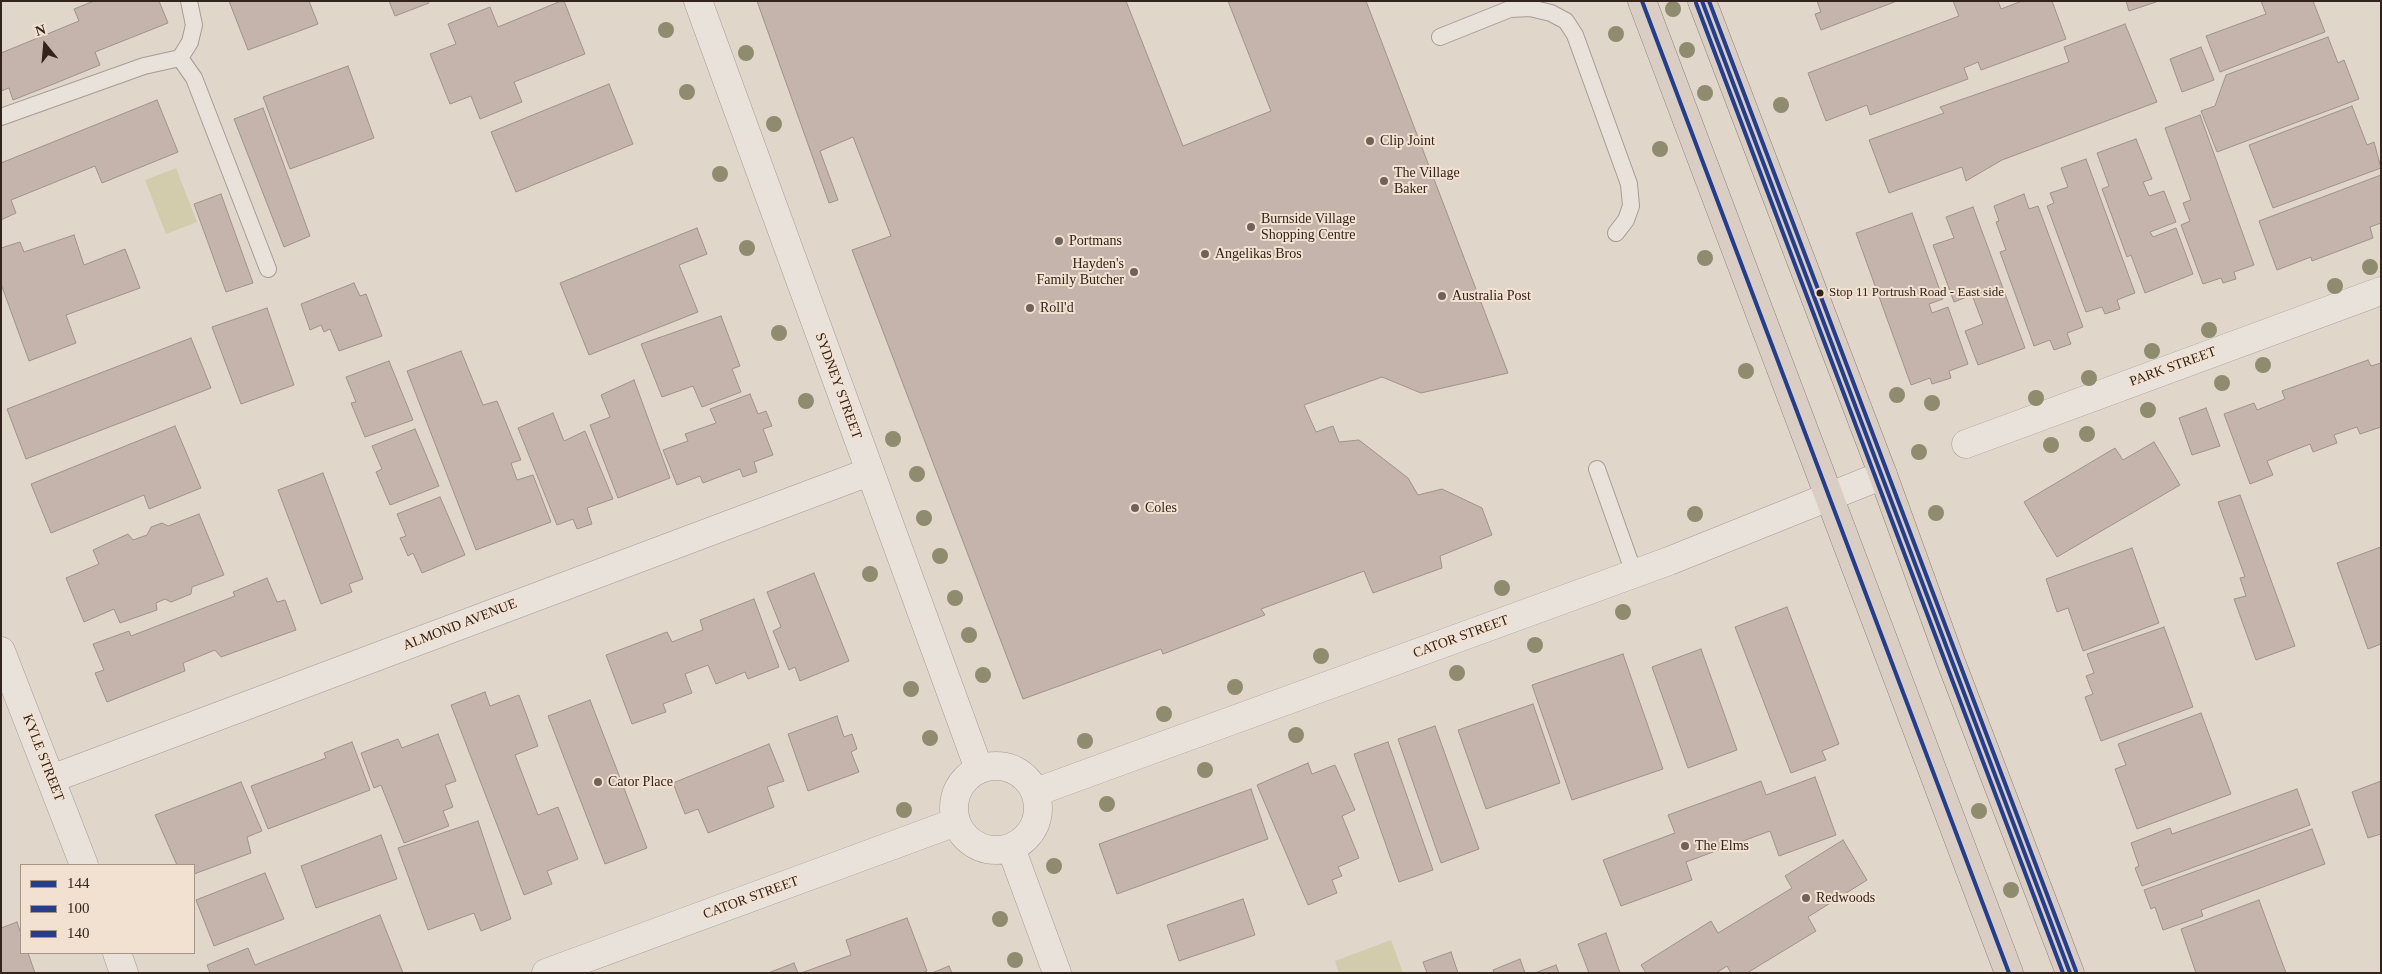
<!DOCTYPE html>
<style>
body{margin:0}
#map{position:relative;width:2382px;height:974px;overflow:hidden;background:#e1d6ca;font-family:"Times New Roman",serif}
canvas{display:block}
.frame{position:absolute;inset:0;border:2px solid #32231d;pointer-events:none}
.legend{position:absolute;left:20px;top:864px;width:175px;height:90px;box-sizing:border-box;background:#f2e1d0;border:1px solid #a59588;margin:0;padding:6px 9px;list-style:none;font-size:15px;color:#32231d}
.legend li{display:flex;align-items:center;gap:10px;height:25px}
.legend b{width:25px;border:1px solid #a59588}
.north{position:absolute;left:20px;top:20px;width:50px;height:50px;-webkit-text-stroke:4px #f2e1d0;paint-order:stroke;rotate:343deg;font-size:14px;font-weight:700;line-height:20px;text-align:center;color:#32231d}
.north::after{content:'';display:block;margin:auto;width:18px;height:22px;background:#32231d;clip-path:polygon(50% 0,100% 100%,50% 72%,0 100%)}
</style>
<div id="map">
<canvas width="2382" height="974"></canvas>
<div class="frame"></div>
<ul class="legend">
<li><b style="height:6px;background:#243e8c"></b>144</li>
<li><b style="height:6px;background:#243e8c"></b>100</li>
<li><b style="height:6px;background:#243e8c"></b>140</li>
</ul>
<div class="north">N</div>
</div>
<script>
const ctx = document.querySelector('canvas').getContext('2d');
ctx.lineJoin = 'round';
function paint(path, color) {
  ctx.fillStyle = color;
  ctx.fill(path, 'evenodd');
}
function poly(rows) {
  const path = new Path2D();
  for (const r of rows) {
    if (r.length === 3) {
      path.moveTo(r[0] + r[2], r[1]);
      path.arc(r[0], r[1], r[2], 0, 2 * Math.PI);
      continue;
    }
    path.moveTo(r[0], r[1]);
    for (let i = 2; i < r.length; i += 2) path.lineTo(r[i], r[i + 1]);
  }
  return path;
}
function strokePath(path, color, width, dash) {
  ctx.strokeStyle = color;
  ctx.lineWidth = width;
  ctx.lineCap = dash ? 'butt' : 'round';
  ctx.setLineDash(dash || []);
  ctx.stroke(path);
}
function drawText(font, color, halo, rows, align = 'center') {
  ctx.font = font + ' "Times New Roman",serif';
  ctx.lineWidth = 4;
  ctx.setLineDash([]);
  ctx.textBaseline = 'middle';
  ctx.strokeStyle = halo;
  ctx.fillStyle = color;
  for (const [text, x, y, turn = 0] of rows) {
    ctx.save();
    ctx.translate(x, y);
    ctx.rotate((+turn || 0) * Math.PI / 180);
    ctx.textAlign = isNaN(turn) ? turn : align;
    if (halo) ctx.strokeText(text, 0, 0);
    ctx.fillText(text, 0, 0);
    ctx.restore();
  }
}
paint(poly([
 [176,168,197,222,166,234,145,180],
 [1391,940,1403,973,1339,973,1335,961]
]), '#d2ccad');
const building = poly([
 [94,1,159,1,168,23,95,52,100,65,56,83,13,100,9,88,1,91,1,53,79,21,74,9,94,1],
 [229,1,309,1,318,24,248,50,229,1],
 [389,1,428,1,429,3,395,16,389,1],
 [561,1,564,1,585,54,514,82,522,102,480,119,471,96,450,104,430,54,456,44,448,24,490,7,498,27,561,1],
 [757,1,1126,1,1183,146,1271,111,1228,1,1366,1,1508,373,1421,393,1382,377,1304,405,1316,432,1333,426,1339,442,1359,440,1408,478,1418,495,1442,489,1482,508,1492,535,1440,556,1442,568,1373,593,1364,571,1261,609,1265,615,1163,654,1161,649,1023,699,852,250,891,236,853,137,820,151,838,200,829,203,757,1],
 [1817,1,1897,1,1821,30,1815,14,1821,12,1817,1],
 [1953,1,1998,1,2001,9,2022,1,2052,1,2066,39,1981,70,1978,62,1964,68,1968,79,1870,115,1867,105,1826,121,1808,73,1959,16,1953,1],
 [2126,1,2159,1,2129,11,2126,1],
 [2261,1,2313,1,2325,32,2220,72,2206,36,2266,14,2261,1],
 [2125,24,2157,102,2002,160,1966,181,1962,167,1889,193,1869,140,1944,113,1940,107,2069,62,2064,47,2125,24],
 [2328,37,2338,63,2344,60,2359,99,2217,152,2201,111,2215,106,2226,75,2328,37],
 [2201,47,2214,80,2182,92,2170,59,2201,47],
 [348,66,374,138,290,169,263,97,348,66],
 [609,84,633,144,516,192,491,132,609,84],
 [157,100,178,152,102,183,95,166,11,200,16,213,1,220,1,163,157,100],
 [2352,106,2367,145,2374,142,2381,168,2273,208,2249,145,2352,106],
 [263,108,310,236,284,247,234,119,263,108],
 [2200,115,2254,265,2234,272,2236,279,2223,283,2221,278,2203,284,2181,225,2190,221,2183,203,2191,200,2165,128,2200,115],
 [2136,139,2152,179,2143,182,2149,196,2164,191,2176,222,2150,232,2153,237,2176,228,2193,274,2145,293,2131,255,2127,257,2102,189,2109,186,2097,153,2136,139],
 [2086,159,2135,293,2117,300,2120,309,2105,314,2102,307,2086,312,2047,206,2054,203,2050,193,2068,187,2061,168,2086,159],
 [2381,175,2381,223,2370,227,2373,238,2312,261,2311,257,2277,270,2259,221,2381,175],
 [221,194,253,283,226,292,194,204,221,194],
 [2024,194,2029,209,2038,206,2083,327,2067,333,2071,344,2054,350,2050,340,2034,346,2000,252,2006,250,1996,222,1999,221,1994,206,2024,194],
 [1973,207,2025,348,1978,365,1965,331,1983,324,1972,295,1954,302,1933,245,1954,238,1946,217,1973,207],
 [1912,213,1943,299,1929,304,1932,313,1948,307,1968,364,1949,371,1951,378,1932,384,1930,378,1911,385,1856,233,1912,213],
 [697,228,707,254,679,265,698,312,589,355,560,283,697,228],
 [74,235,84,265,125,249,140,288,66,315,76,343,29,361,1,284,1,248,20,242,24,252,74,235],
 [354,283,360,296,366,294,382,336,339,351,330,329,324,332,321,325,310,330,301,304,354,283],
 [267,308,294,385,241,404,212,327,267,308],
 [721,316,740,366,732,369,741,392,702,407,693,386,662,397,641,344,721,316],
 [191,338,211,388,26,459,7,409,191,338],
 [461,351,483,405,497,401,521,460,511,463,517,480,533,475,551,522,476,550,407,371,461,351],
 [2368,360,2371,366,2381,363,2381,427,2360,434,2357,427,2334,435,2337,443,2313,452,2310,444,2267,461,2273,475,2250,484,2224,414,2254,403,2257,410,2285,399,2282,391,2368,360],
 [389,361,413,420,365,437,351,403,356,402,346,377,389,361],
 [634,380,670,478,618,498,590,425,610,417,601,395,634,380],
 [750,394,758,414,766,411,772,426,763,429,773,455,754,462,757,472,743,477,740,469,703,483,700,476,677,485,663,450,688,441,685,434,716,423,710,409,750,394],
 [2206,408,2220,446,2192,455,2179,418,2206,408],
 [553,413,564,441,585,431,613,499,587,508,592,524,577,529,573,519,557,525,518,428,553,413],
 [175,426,201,488,149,509,144,495,51,533,31,484,175,426],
 [415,429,439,486,390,505,376,472,382,469,372,446,415,429],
 [2154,442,2180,485,2057,557,2024,502,2115,448,2123,460,2154,442],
 [323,473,363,579,349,584,352,592,321,604,278,490,323,473],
 [2240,495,2295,646,2256,660,2234,599,2246,596,2240,578,2245,577,2218,502,2240,495],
 [440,497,465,555,422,573,413,553,408,556,400,538,406,536,397,514,440,497],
 [199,514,224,575,192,587,191,594,171,602,165,599,156,603,157,610,120,623,114,609,84,622,66,578,99,564,93,550,128,534,133,540,147,535,151,527,162,523,168,526,199,514],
 [2381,547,2381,644,2368,649,2337,563,2381,547],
 [2132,548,2159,623,2083,651,2068,608,2057,612,2046,579,2132,548],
 [814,573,849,661,800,681,795,667,789,670,773,631,781,627,767,592,814,573],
 [267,578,277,602,285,600,296,630,221,657,215,650,183,663,185,671,107,702,95,673,104,670,93,644,129,631,131,636,235,596,233,592,267,578],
 [754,599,779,667,748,679,745,672,716,684,708,665,685,674,692,693,663,704,666,712,632,724,606,655,667,632,672,642,703,630,700,620,754,599],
 [1787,607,1839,744,1822,751,1826,760,1791,773,1735,627,1787,607],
 [2164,627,2193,707,2101,741,2085,697,2093,694,2086,676,2094,673,2087,654,2164,627],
 [1701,649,1737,750,1688,768,1652,667,1701,649],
 [1623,654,1663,769,1572,800,1532,685,1623,654],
 [485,692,490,706,519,695,538,746,515,755,538,815,558,807,578,859,547,871,552,884,524,895,451,705,485,692],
 [590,700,647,848,605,864,548,716,590,700],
 [1533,704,1560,783,1486,809,1458,730,1533,704],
 [2201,713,2231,794,2137,829,2115,769,2126,765,2118,744,2201,713],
 [837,716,844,737,852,734,857,749,851,752,859,772,808,791,788,734,837,716],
 [1435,726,1479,849,1441,863,1398,739,1435,726],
 [438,734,456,781,445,785,453,807,443,811,449,826,404,843,381,785,374,788,361,753,398,739,402,748,438,734],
 [352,742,370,790,268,829,251,786,326,758,324,753,352,742],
 [1388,742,1433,870,1399,882,1354,754,1388,742],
 [769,744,784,781,767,787,774,807,708,833,698,809,685,814,673,783,769,744],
 [1308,763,1312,774,1335,765,1355,810,1342,816,1359,858,1338,867,1342,876,1332,880,1337,893,1308,905,1257,785,1308,763],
 [1815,777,1836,835,1779,856,1770,831,1686,862,1692,880,1621,906,1603,860,1675,833,1668,815,1761,781,1766,795,1815,777],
 [2381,781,2381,834,2368,838,2352,792,2381,781],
 [241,782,262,831,247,837,251,853,194,874,194,865,177,865,155,815,241,782],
 [1251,789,1268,839,1117,894,1099,844,1251,789],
 [2297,789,2310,825,2142,886,2135,868,2139,866,2131,843,2170,828,2172,834,2297,789],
 [478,821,511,919,481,931,474,913,428,930,398,848,478,821],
 [2312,829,2325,864,2201,910,2203,916,2163,930,2155,907,2151,909,2144,890,2312,829],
 [381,835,397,879,316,908,301,866,381,835],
 [1843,840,1867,880,1808,917,1816,931,1747,973,1731,973,1727,966,1716,973,1646,973,1641,965,1711,921,1718,933,1792,888,1785,876,1843,840],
 [265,873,284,919,214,946,196,900,265,873],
 [1243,899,1255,935,1179,961,1167,925,1243,899],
 [2259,900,2286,973,2196,973,2181,929,2259,900],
 [380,915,403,973,210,973,207,965,248,948,255,965,380,915],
 [907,918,927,971,922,973,801,973,851,955,846,940,907,918],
 [17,922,21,934,21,953,28,953,35,973,1,973,1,928,17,922],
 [1606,933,1620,973,1589,973,1578,944,1606,933],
 [1451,952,1458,973,1427,973,1423,962,1451,952],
 [1520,959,1525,973,1494,973,1493,970,1520,959],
 [794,963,798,973,768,973,794,963],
 [1556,965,1559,973,1535,973,1556,965],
 [949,966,952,973,932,973,949,966]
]);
paint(building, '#c4b4ab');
strokePath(building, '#a0928a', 1);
const service = poly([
 [1440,37,1510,9,1530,8,1551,13,1566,21,1575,35,1629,184,1631,206,1626,220,1616,233],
 [180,58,190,42,194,25,189,1],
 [1,117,144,66,180,58,194,78,268,269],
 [1597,469,1634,573]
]);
const minor = poly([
 [698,1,979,769],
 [1966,444,2381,291],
 [1,651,84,865],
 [996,808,42],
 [51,779,869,472],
 [1036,792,1669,561,1883,475],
 [1011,848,1057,973],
 [117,953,124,973],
 [546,973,956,822]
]);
const trunk = poly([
 [1642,1,2009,973],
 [1702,1,1883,475,1951,662,2070,973]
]);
strokePath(service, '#a59c94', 18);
strokePath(minor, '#a59c94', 29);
strokePath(trunk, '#8b817a', 29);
strokePath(service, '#e9e2db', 16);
strokePath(minor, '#e9e2db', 28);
strokePath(trunk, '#dacec4', 28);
strokePath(poly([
 [1642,1,2009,973],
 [1702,1,2070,973]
]), '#243e8c', 4);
strokePath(poly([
 [1696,3,2063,973]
]), '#243e8c', 4);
strokePath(poly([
 [1709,1,2076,971]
]), '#243e8c', 4);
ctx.fillStyle = '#8e8b6f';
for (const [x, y] of [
 [1673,9],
 [666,30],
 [1616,34],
 [1687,50],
 [746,53],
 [687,92],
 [1705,93],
 [1781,105],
 [774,124],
 [1660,149],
 [720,174],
 [747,248],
 [1705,258],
 [2370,267],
 [2335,286],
 [2209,330],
 [779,333],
 [2152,351],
 [2263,365],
 [1746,371],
 [2089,378],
 [2222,383],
 [1897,395],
 [2036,398],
 [806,401],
 [1932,403],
 [2148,410],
 [2087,434],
 [893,439],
 [2051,445],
 [1919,452],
 [917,474],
 [1936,513],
 [1695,514],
 [924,518],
 [940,556],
 [870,574],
 [1502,588],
 [955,598],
 [1623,612],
 [969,635],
 [1535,645],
 [1321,656],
 [1457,673],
 [983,675],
 [1235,687],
 [911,689],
 [1164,714],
 [1296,735],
 [930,738],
 [1085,741],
 [1205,770],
 [1107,804],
 [904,810],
 [1979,811],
 [1054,866],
 [2011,890],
 [1000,919],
 [1015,960]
]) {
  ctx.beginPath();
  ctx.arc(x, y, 8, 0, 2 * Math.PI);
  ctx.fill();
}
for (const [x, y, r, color] of [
 [1370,141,5,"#6f625a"],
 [1384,181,5,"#6f625a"],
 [1251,227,5,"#6f625a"],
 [1059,241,5,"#6f625a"],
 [1205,254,5,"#6f625a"],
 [1134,272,5,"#6f625a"],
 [1820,293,4.5,"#32231d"],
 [1442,296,5,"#6f625a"],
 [1030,308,5,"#6f625a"],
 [1135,508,5,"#6f625a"],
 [598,782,5,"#6f625a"],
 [1685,846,5,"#6f625a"],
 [1806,898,5,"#6f625a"]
]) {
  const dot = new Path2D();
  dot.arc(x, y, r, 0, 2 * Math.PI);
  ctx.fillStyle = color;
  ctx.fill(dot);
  strokePath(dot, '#f2e1d0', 2);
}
drawText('13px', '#32231d', '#f2e1d0', [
 ["Stop 11 Portrush Road - East side",1829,293]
], 'left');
drawText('14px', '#32231d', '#f2e1d0', [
 ["Clip Joint",1380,141],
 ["The Village",1394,173],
 ["Baker",1394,189],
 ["Burnside Village",1261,219],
 ["Shopping Centre",1261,235],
 ["Portmans",1069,241],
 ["Angelikas Bros",1215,254],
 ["Hayden's",1124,264,"right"],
 ["Family Butcher",1124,280,"right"],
 ["Australia Post",1452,296],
 ["Roll'd",1040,308],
 ["Coles",1145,508],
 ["Cator Place",608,782],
 ["The Elms",1695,846],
 ["Redwoods",1816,898]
], 'left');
drawText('14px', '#32231d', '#f2e1d0', [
 ["PARK STREET",2173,367,-20],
 ["SYDNEY STREET",838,386,70],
 ["ALMOND AVENUE",460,625,-21],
 ["CATOR STREET",1461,637,-20],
 ["KYLE STREET",43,758,69],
 ["CATOR STREET",751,898,-20]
]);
</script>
